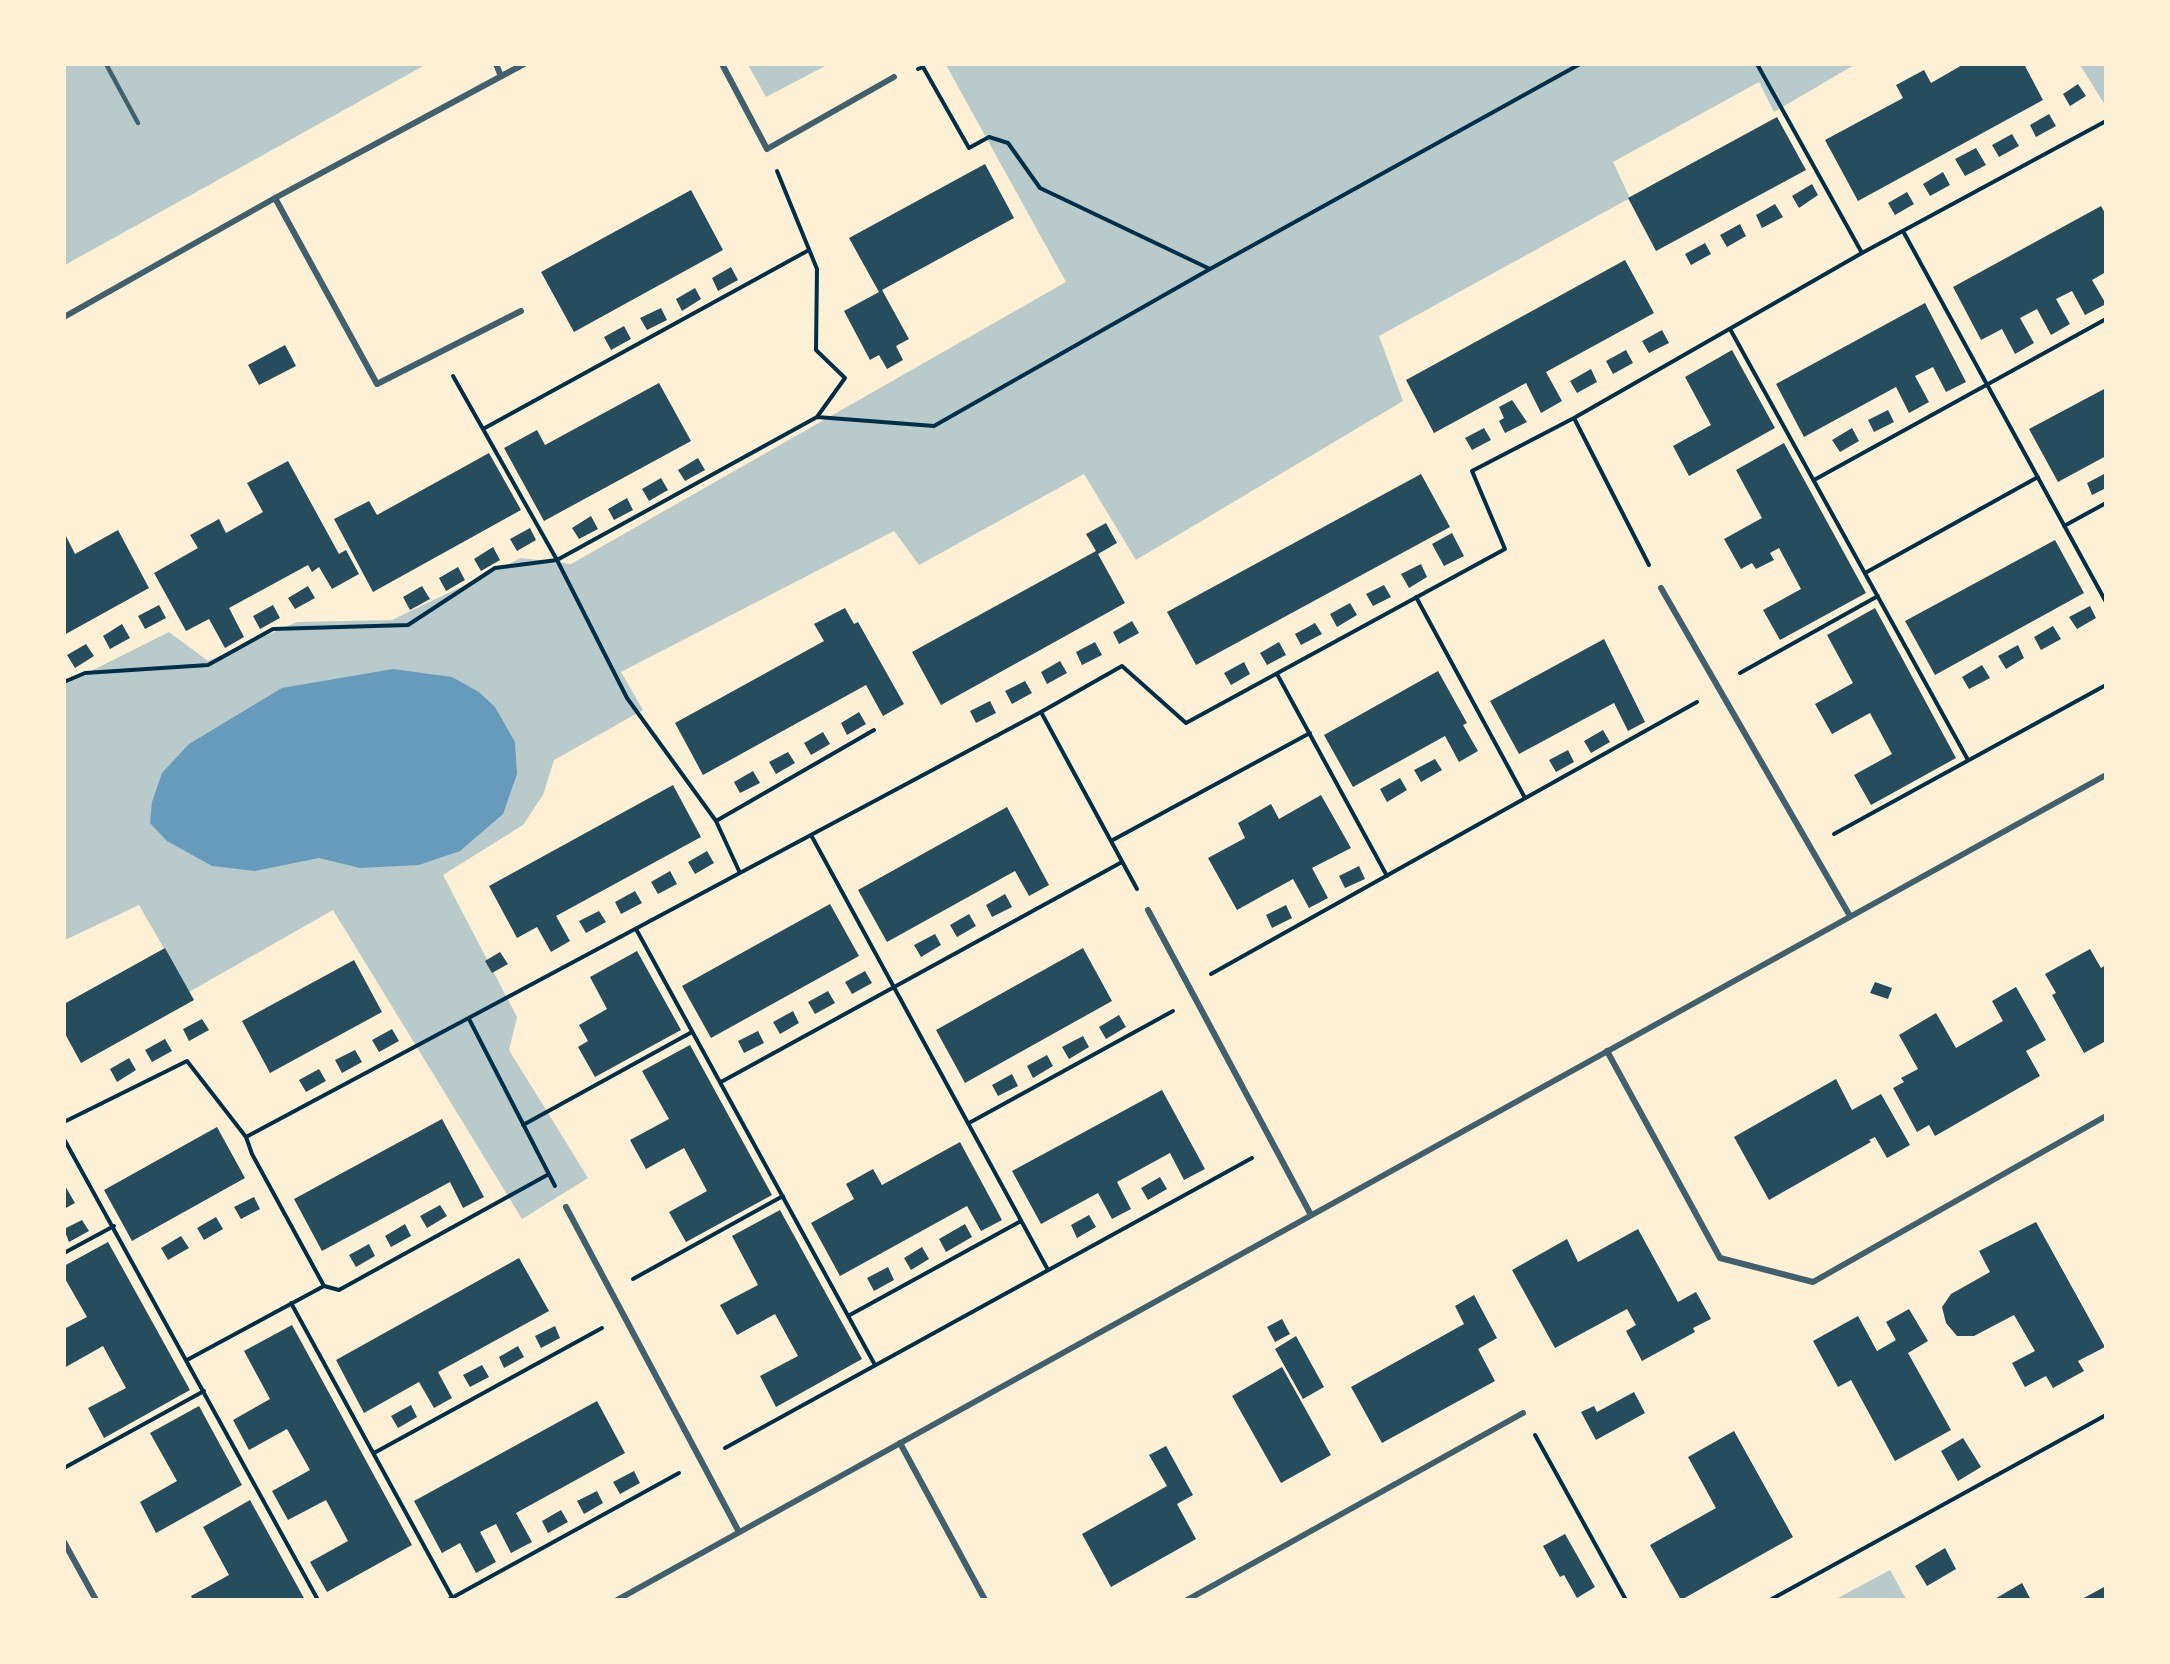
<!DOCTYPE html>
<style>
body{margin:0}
#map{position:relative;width:2170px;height:1664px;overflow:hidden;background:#fdf0d5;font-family:"Titillium Web",sans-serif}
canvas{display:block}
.frame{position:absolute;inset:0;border:66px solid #fdf0d5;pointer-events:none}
</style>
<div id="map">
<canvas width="2170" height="1664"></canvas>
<div class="frame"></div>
</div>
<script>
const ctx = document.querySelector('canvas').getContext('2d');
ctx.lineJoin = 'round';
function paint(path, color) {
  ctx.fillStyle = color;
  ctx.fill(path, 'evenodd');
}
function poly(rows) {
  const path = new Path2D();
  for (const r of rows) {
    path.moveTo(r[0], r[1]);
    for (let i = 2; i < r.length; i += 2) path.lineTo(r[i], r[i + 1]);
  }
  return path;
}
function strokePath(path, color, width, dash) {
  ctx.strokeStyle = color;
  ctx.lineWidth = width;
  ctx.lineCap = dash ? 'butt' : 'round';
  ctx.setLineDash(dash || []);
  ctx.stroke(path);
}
paint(poly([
 [65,65,425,65,65,265],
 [748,65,827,65,766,97],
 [946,65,1854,65,1774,112,1759,82,1613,162,1630,198,1379,336,1403,401,1136,560,1084,474,919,565,894,531,621,672,643,710,554,760,543,795,523,825,443,875,517,1017,509,1050,588,1178,522,1219,333,910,189,992,139,905,65,940,65,684,169,632,208,661,297,622,392,620,521,558,571,564,1066,282],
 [2080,65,2105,65,2105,105],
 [1890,1570,1906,1599,1836,1599]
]), '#b9caca');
paint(poly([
 [393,669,452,677,479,692,495,707,515,742,517,774,503,814,460,851,419,865,360,868,319,858,255,871,212,866,167,841,150,823,152,802,162,773,189,744,282,688]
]), '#669bbc');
paint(poly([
 [1964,64,2024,64,2043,100,1858,201,1825,140,1903,98,1896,85,1924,70,1931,83],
 [2078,84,2086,96,2070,106,2063,94],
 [2049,114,2056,126,2036,137,2030,125],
 [1777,117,1806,170,1656,251,1628,198],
 [2012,134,2019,146,1999,157,1992,145],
 [1976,148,1986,165,1965,176,1955,159],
 [985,164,1014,218,882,290,909,339,896,346,903,360,887,369,879,355,870,360,844,311,879,292,849,238],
 [1943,172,1950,185,1930,196,1923,184],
 [1812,184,1818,195,1799,208,1792,196],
 [691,190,723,250,574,332,541,272],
 [1907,192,1914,204,1895,215,1888,203],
 [1775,204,1783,217,1762,228,1756,215],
 [2101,206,2106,215,2106,272,2092,280,2106,304,2085,315,2072,291,2056,299,2070,324,2051,335,2037,309,2020,318,2034,343,2015,354,2002,329,1981,340,1953,287],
 [1740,224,1746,236,1727,247,1720,235],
 [1705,243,1711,254,1691,265,1685,254],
 [1625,260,1654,313,1546,372,1562,401,1541,413,1526,383,1434,433,1406,380],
 [731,267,738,280,718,291,712,278],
 [695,288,701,299,682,311,676,299],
 [1925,303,1966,382,1946,392,1933,367,1915,376,1929,402,1909,413,1896,387,1804,437,1776,384],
 [661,308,667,320,647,330,640,318],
 [624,326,631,339,611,350,604,337],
 [1662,330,1669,343,1649,353,1642,341],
 [285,345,296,366,259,385,248,365],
 [1626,350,1633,363,1613,374,1606,361],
 [1732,350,1775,428,1689,476,1673,446,1711,425,1685,377],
 [1591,369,1597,382,1577,393,1570,381],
 [659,383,691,441,544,521,504,448,537,430,545,445],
 [2106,388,2106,456,2058,482,2029,429],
 [1512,400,1527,422,1505,433,1499,421,1504,418,1499,407],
 [1888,410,1894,422,1874,432,1868,420],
 [1484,428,1491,440,1472,450,1465,438],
 [1852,428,1859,441,1840,452,1832,440],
 [1784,443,1866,593,1780,640,1763,610,1801,589,1779,548,1770,553,1774,560,1756,569,1752,563,1741,569,1724,539,1762,518,1736,470],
 [489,453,521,510,373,592,334,519,369,501,377,515],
 [698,458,705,470,685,481,678,470],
 [288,461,339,554,346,550,359,574,332,589,319,567,312,572,308,565,229,608,244,637,225,648,209,619,186,631,154,573,198,548,190,535,219,519,226,533,263,512,247,483],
 [2106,473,2106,488,2092,495,2087,483],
 [1421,474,1450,527,1196,665,1167,612],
 [661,478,668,490,649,501,642,489],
 [627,498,633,510,614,520,608,509],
 [591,516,598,529,579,539,572,528],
 [1106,523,1117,543,1098,554,1125,603,941,705,912,652,1096,551,1086,534],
 [530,528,536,540,517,551,510,539],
 [118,530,149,588,64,635,64,532,75,554],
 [1452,533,1464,556,1444,566,1432,544],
 [2055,540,2084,593,1935,675,1905,621],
 [493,547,500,560,481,571,474,559],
 [1421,564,1427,577,1409,588,1401,574],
 [458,567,465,580,446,591,439,578],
 [1384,585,1391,597,1373,606,1366,594],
 [308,586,315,598,295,609,288,598],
 [422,586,430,599,410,610,403,597],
 [1350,603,1357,615,1337,627,1330,614],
 [159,605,166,618,145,629,138,616],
 [273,605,280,618,260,629,253,616],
 [2090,606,2096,618,2077,629,2069,617],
 [845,608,854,624,858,622,904,704,883,716,866,685,703,775,675,723,824,641,814,624],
 [1875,608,1956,758,1871,805,1854,775,1892,754,1870,713,1832,734,1815,704,1853,683,1827,635],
 [1132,621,1139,633,1119,644,1113,632],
 [1315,623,1322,634,1301,645,1295,634],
 [122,624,130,638,110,649,103,636],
 [2053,626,2061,639,2041,650,2034,637],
 [1604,639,1645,722,1628,731,1614,703,1519,754,1490,701],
 [1095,642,1102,655,1082,665,1076,652],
 [1279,642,1286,655,1267,665,1260,653],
 [86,644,94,656,75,668,67,655],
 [2018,645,2024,658,2006,669,1998,656],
 [1060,661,1067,673,1047,684,1041,672],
 [1244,662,1250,674,1231,685,1224,673],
 [1982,665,1990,678,1969,689,1962,677],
 [1438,671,1467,723,1463,725,1478,751,1459,762,1445,736,1353,787,1324,735],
 [1025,681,1032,693,1012,704,1005,691],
 [990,701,996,713,976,723,970,711],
 [859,712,866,724,847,735,841,723],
 [1603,730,1610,742,1591,753,1584,741],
 [823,732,830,744,811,755,804,743],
 [1568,750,1574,762,1556,772,1549,760],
 [788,752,795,763,776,774,769,762],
 [1435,759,1442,770,1421,782,1414,770],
 [753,771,760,783,740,793,734,782],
 [1400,778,1407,790,1387,802,1380,789],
 [673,785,701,837,556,916,570,941,551,952,537,927,517,938,489,886],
 [1321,795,1351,848,1312,868,1328,898,1309,908,1293,879,1237,910,1208,858,1245,838,1238,823,1271,804,1279,819],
 [1007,807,1049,885,1029,896,1015,871,887,942,858,890],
 [707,851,714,863,695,874,688,862],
 [1359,866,1365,879,1345,888,1339,876],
 [670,871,677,884,658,894,651,882],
 [635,891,642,903,621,914,615,902],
 [1005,894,1012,907,992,917,986,905],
 [830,904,859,956,711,1038,682,986],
 [1286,905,1292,918,1272,928,1266,915],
 [599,911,606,922,586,933,579,921],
 [969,914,976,926,957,937,950,925],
 [935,934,941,945,921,957,914,945],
 [165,948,194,1000,81,1063,64,1032,64,1004],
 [1083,948,1112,1001,965,1083,936,1030],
 [2090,949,2101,968,2106,965,2106,1041,2084,1053,2052,995,2056,993,2045,974],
 [637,951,681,1030,595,1077,578,1047,588,1041,579,1025,607,1009,590,977],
 [500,952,508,964,492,973,485,961],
 [354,960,382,1012,270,1073,242,1021],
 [865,971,872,983,852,994,845,982],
 [1875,982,1892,988,1888,999,1870,993],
 [2016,987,2046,1040,2026,1051,2040,1076,1935,1136,1929,1125,1917,1132,1893,1088,1904,1082,1901,1078,1918,1069,1899,1035,1936,1013,1956,1048,2003,1021,1992,1001],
 [828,991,835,1003,815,1014,808,1002],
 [793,1011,799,1023,780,1034,773,1022],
 [1119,1015,1126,1027,1106,1039,1099,1027],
 [202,1019,209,1030,189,1041,183,1029],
 [392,1029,399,1041,379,1052,372,1040],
 [758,1031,764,1043,744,1053,738,1041],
 [1083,1036,1089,1047,1069,1059,1062,1047],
 [165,1039,172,1051,152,1062,145,1050],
 [690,1045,772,1195,686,1242,669,1212,707,1191,684,1148,646,1169,630,1140,669,1119,642,1071],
 [355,1050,362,1062,342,1073,335,1060],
 [1047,1055,1053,1066,1033,1078,1027,1066],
 [129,1058,136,1070,117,1082,110,1069],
 [319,1069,326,1081,306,1092,299,1080],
 [1012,1074,1018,1086,998,1096,992,1085],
 [1836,1079,1852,1110,1881,1094,1910,1145,1887,1158,1875,1137,1869,1140,1871,1142,1769,1200,1734,1137],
 [1162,1090,1205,1169,1184,1180,1170,1153,1117,1182,1131,1209,1112,1219,1098,1193,1041,1224,1012,1171],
 [442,1119,484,1197,463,1208,450,1182,322,1251,294,1199],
 [217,1127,245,1178,132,1241,104,1190],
 [960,1142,1002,1220,981,1231,967,1206,840,1276,811,1223,854,1199,846,1184,873,1169,882,1185],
 [1160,1177,1167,1189,1148,1200,1141,1188],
 [64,1184,75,1203,64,1209],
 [254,1197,260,1209,241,1219,234,1207],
 [440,1205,447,1216,427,1228,420,1216],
 [780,1210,862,1359,776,1407,760,1376,798,1356,775,1314,737,1335,720,1305,758,1285,732,1236],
 [1089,1215,1096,1227,1077,1238,1071,1225],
 [216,1217,223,1229,204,1240,197,1228],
 [82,1220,89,1231,69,1242,64,1229],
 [2036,1222,2105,1347,2078,1361,2084,1371,2053,1388,2046,1376,2025,1387,2012,1363,2035,1351,2014,1315,1974,1336,1957,1336,1946,1323,1942,1307,1951,1294,1990,1272,1979,1251],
 [405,1224,411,1236,391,1247,385,1236],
 [965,1224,972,1237,946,1252,939,1239],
 [1638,1229,1678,1302,1696,1292,1711,1319,1693,1328,1695,1332,1642,1361,1626,1331,1636,1325,1627,1309,1555,1348,1512,1270,1567,1239,1578,1262],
 [181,1236,189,1248,168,1260,161,1248],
 [108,1242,190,1390,104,1438,88,1408,126,1388,103,1346,64,1368,64,1329,87,1317,64,1277,64,1266],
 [369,1244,375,1256,356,1267,349,1255],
 [922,1247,929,1259,911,1270,904,1258],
 [519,1258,549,1311,438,1372,452,1398,434,1408,419,1382,364,1413,336,1360],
 [888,1267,894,1280,874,1291,867,1278],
 [1474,1295,1497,1338,1478,1349,1495,1381,1382,1443,1351,1387,1464,1324,1455,1306],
 [1909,1309,1928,1341,1908,1353,1951,1430,1895,1461,1851,1380,1838,1387,1813,1341,1858,1316,1877,1351,1896,1340,1886,1322],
 [1282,1319,1290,1334,1275,1342,1267,1327],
 [292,1325,412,1545,327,1592,310,1562,348,1541,326,1500,288,1520,272,1491,310,1470,287,1429,249,1450,233,1420,270,1399,244,1351],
 [555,1326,560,1338,541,1348,535,1336],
 [1296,1336,1324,1387,1303,1399,1275,1349],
 [518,1346,524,1357,504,1368,499,1357],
 [482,1365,489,1377,470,1387,463,1375],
 [1282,1367,1331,1455,1281,1483,1232,1396],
 [1634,1392,1645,1413,1596,1440,1581,1412,1594,1406,1597,1412],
 [597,1401,625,1453,516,1513,532,1542,511,1553,496,1524,480,1532,496,1562,476,1573,460,1543,442,1553,414,1501],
 [411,1405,417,1417,398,1428,391,1416],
 [199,1406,242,1485,156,1533,140,1502,177,1481,150,1433],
 [1734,1431,1793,1537,1681,1600,1650,1545,1716,1508,1688,1457],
 [1963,1438,1981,1467,1958,1481,1941,1451],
 [1166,1446,1193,1495,1177,1504,1196,1539,1111,1587,1082,1534,1167,1486,1149,1455],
 [634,1471,640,1483,620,1494,613,1482],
 [597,1491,603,1503,584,1514,577,1501],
 [250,1500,305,1600,193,1600,191,1596,229,1575,203,1527],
 [561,1510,568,1522,548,1533,542,1521],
 [1565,1534,1595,1587,1577,1598,1564,1575,1560,1577,1543,1546],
 [1945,1548,1956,1569,1927,1586,1915,1566],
 [2022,1583,2031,1600,1993,1600],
 [2106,1586,2106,1600,2080,1600]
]), '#264d5e');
strokePath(poly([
 [1757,64,1862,253],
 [918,69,923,67,969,148,989,137,1008,143,1040,188,1210,269],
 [777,171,817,269,816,350,845,378,817,417],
 [1903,231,2106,602],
 [1730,329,1968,760],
 [453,376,557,560,627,698,716,821],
 [1574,418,1649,565],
 [483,429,809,250],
 [1814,480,2106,319],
 [2064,526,2106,503],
 [1865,573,2038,477],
 [1416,597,1525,798],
 [1740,673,1878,596],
 [1277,674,1387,876],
 [64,682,85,673,208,665,273,629,408,625,495,568,557,560,817,417,934,426,1210,269,1580,64],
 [1041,712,1122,666,1186,723,1505,549,1472,471,1574,418,1862,253,2106,121],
 [1834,834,2106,685],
 [811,835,1048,1270],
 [1111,841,1310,733],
 [740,873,716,821,874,730],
 [636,929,875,1365],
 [1211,974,1697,702],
 [469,1019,555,1186],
 [721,1082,1122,862],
 [64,1122,187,1061,246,1137,1041,712,1137,889],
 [969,1123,1173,1011],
 [523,1125,692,1032],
 [64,1139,318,1600],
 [64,1253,114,1226],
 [633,1279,783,1196],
 [324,1286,339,1290,549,1174],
 [291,1303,452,1597],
 [848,1316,1021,1221],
 [187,1360,324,1286,252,1154,246,1137],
 [1535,1435,1626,1600],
 [725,1448,1252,1158],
 [374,1453,602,1328],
 [64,1468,204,1391],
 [448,1600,679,1473],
 [1770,1600,2106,1415]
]), '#003049', 4);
strokePath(poly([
 [106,64,138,123]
]), '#3f606c', 4.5);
strokePath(poly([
 [496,64,501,76],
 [722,64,767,149,894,77],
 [275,198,377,384,521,311],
 [64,317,275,198,524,64],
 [1661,588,1850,916],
 [1148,910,1311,1215],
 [1607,1051,1720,1258,1813,1282,2106,1116],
 [566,1207,739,1532],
 [900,1443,985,1600],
 [64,1542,96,1600],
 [617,1600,2106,775],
 [1187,1600,1523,1413]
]), '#3f606c', 6);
</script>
